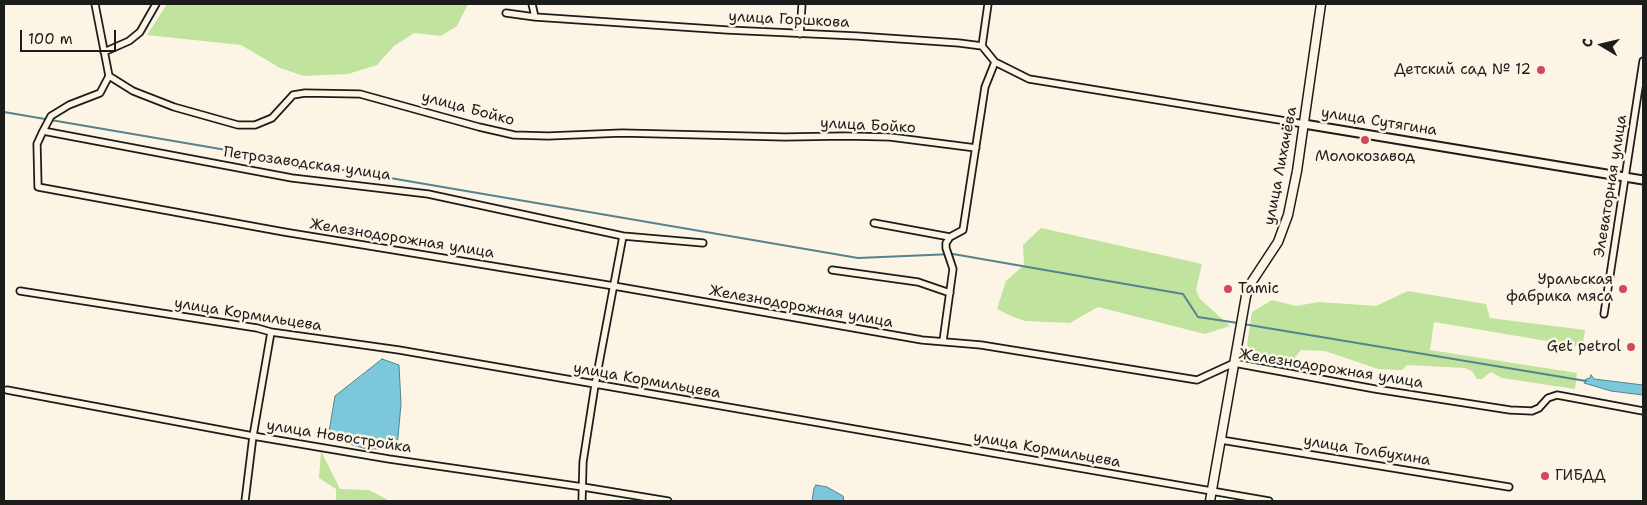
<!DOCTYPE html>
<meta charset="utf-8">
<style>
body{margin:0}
#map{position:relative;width:1647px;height:505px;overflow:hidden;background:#fcf5e5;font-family:"Shantell Sans",sans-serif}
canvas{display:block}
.frame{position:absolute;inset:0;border:5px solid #1c1c1c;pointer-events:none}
.north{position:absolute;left:1577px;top:20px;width:50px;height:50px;-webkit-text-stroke:4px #fcf5e5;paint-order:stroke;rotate:279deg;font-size:14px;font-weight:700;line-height:20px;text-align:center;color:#1c1c1c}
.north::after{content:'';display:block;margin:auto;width:18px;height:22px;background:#1c1c1c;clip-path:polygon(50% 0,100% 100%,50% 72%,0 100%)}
.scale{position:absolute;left:20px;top:30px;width:96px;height:22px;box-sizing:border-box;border:2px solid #1c1c1c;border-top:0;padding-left:6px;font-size:15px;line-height:18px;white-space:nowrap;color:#1c1c1c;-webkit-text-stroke:4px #fcf5e5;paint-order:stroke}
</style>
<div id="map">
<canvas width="1647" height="505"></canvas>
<div class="frame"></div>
<div class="north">С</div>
<div class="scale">100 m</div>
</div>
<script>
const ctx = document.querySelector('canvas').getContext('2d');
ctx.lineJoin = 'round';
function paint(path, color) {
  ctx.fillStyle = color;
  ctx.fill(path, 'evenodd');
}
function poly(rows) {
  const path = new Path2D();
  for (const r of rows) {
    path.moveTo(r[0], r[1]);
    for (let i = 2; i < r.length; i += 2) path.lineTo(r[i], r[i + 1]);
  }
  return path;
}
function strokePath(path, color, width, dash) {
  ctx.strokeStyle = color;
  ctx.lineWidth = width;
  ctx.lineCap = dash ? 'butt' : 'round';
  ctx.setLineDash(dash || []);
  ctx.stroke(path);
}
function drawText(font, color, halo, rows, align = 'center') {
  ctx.font = font + ' "Shantell Sans",sans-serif';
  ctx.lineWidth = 5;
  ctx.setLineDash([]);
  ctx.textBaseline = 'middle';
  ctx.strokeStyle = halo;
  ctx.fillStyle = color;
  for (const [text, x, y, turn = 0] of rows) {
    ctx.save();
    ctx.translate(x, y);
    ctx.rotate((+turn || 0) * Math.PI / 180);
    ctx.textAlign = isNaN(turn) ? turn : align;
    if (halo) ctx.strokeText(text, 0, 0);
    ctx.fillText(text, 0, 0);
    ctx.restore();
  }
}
paint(poly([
 [167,4,468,4,457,26,441,36,414,33,394,46,377,65,348,74,304,76,280,68,241,45,147,35],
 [1041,228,1202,264,1196,290,1200,299,1230,326,1205,334,1098,307,1070,323,1025,321,1011,316,997,309,1006,281,1024,265,1023,245],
 [1408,291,1486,304,1490,318,1585,330,1582,347,1434,322,1430,350,1577,373,1575,389,1502,378,1491,372,1482,379,1477,379,1472,371,1465,368,1407,365,1402,370,1378,369,1325,351,1301,350,1288,366,1272,362,1247,346,1252,312,1272,300,1296,306,1319,302,1376,306],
 [321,451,340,489,369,490,390,501,336,501,336,489,319,478]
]), '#c0e39d');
const water = poly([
 [382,359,399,365,401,404,397,448,367,449,328,438,335,396,382,359],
 [1591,375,1594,379,1643,385,1643,395,1611,391,1584,383,1586,379,1590,378,1591,375],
 [816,485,827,487,843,496,844,501,812,501,814,488,816,485]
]);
paint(water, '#7bc8da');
strokePath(water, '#55838e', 1);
strokePath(poly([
 [4,112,858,258,953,254,1183,294,1198,317,1238,323],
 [1243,324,1586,381]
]), '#55838e', 2);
const minor = poly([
 [95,4,109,76,133,91,174,107,238,125,255,125,272,118,293,95,305,93,360,94,479,127,514,135,548,136,622,133,785,137,846,136,890,137,976,148],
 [532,4,535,17],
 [506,13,535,17,727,30,857,36,959,43,982,46],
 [800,34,802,4],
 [104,52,129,41,140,32,156,4],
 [995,62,1029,79,1304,124],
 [43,131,51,116,69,105,100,93,109,76],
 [874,223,950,237],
 [703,243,623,236,428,194,292,178,43,131,37,144,38,187,284,232,614,286,922,340,981,345,1197,380,1234,363,1375,389,1510,410,1532,411,1539,408,1548,398,1557,395,1643,411],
 [832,270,918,282,950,293],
 [20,291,257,328,271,332,399,350,1269,501],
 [1604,314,1643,61],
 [943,341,953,269,946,248,946,243,950,237,963,230,985,87,995,62,982,46,988,4],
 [7,390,253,436,389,459,583,487,668,501],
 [1221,440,1509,487],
 [245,501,253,436,271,332],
 [582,501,583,462,595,385,623,236]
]);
const tertiary = poly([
 [1304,124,1643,180]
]);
const secondary = poly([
 [1210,501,1246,296,1251,283,1278,242,1288,215,1297,171,1321,4]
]);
strokePath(minor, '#1c1c1c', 9);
strokePath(tertiary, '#1c1c1c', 11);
strokePath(secondary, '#1c1c1c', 11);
strokePath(minor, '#fcf5e5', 5.5);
strokePath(tertiary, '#fcf5e5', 7);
strokePath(secondary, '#fcf5e5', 8);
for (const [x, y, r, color] of [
 [1541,70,5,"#d1495b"],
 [1365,140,5,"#d1495b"],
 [1228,289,5,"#d1495b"],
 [1623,289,5,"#d1495b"],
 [1631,347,5,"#d1495b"],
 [1545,476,5,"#d1495b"]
]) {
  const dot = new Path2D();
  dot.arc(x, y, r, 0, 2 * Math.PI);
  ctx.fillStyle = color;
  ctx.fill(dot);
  strokePath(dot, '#fcf5e5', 2);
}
drawText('15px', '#1c1c1c', '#fcf5e5', [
 ["улица Горшкова",789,20,3],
 ["улица Бойко",468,109,15],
 ["улица Сутягина",1379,122,9],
 ["улица Бойко",868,126,3],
 ["Петрозаводская улица",307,164,8],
 ["улица Лихачёва",1281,166,-79],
 ["Элеваторная улица",1611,186,-81],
 ["Железнодорожная улица",402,239,9],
 ["Железнодорожная улица",801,307,10],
 ["улица Кормильцева",248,315,9],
 ["Железнодорожная улица",1331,369,9],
 ["улица Кормильцева",647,381,10],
 ["улица Новостройка",339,437,9],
 ["улица Кормильцева",1047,450,10],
 ["улица Толбухина",1367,451,9]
]);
drawText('15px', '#1c1c1c', '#fcf5e5', [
 ["Детский сад № 12",1531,70],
 ["Молокозавод",1365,157,"center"],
 ["Уральская",1613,280],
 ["фабрика мяса",1613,297],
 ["Tamic",1238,289,"left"],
 ["Get petrol",1621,347],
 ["ГИБДД",1555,476,"left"]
], 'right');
</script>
